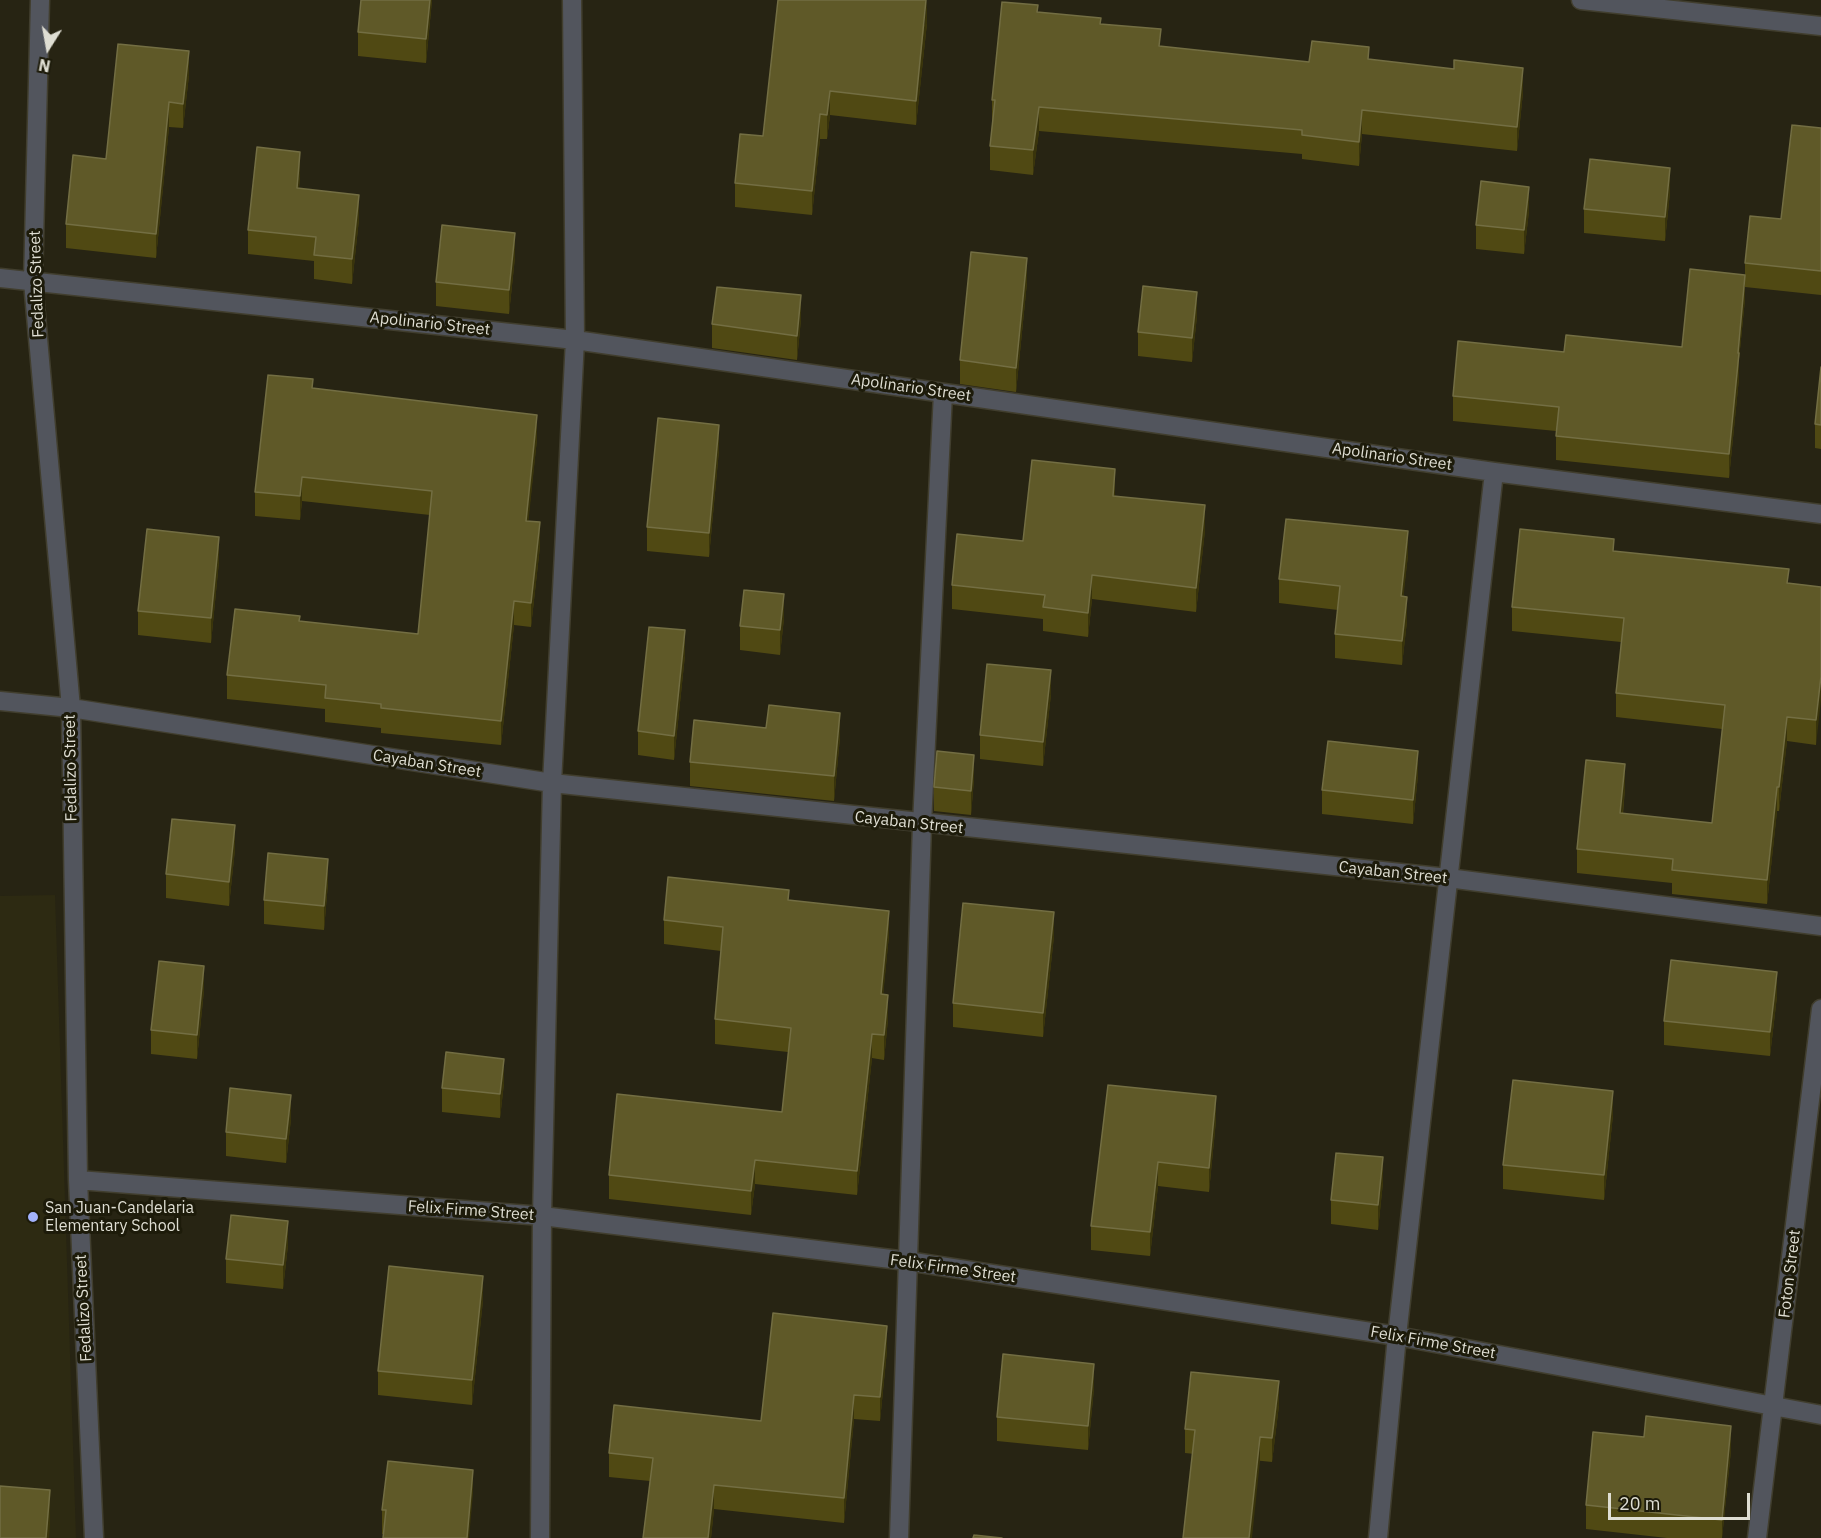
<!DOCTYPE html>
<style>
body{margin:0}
#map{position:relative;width:1821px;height:1538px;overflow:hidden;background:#272413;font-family:"IBM Plex Sans",sans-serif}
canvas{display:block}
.north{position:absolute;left:18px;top:18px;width:60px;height:60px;-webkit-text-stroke:4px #1d1b0a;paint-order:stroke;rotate:191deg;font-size:16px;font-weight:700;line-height:24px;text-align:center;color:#dfded3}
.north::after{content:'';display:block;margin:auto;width:21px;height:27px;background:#dfded3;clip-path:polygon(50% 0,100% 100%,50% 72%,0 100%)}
.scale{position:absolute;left:1608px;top:1493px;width:142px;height:27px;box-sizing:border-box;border:3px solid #dfded3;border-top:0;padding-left:8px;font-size:18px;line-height:21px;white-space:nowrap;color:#dfded3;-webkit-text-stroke:4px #1d1b0a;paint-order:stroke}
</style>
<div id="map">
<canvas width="1821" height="1538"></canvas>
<div class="north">N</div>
<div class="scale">20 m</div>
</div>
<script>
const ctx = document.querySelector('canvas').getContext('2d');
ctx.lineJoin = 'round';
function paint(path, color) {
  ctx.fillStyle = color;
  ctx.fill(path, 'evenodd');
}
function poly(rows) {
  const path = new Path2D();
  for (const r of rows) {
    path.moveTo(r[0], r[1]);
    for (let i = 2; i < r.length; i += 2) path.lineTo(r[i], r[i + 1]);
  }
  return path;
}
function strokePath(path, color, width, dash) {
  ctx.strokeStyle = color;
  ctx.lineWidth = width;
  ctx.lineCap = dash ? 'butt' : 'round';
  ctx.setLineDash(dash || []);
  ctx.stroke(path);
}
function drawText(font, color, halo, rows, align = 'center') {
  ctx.font = font + ' "IBM Plex Sans",sans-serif';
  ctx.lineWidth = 6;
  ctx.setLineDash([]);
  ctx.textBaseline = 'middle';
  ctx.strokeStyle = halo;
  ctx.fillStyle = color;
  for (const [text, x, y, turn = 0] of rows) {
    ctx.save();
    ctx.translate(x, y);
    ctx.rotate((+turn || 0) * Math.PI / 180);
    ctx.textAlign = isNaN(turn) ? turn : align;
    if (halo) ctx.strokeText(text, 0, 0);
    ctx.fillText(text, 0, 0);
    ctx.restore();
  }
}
paint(poly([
 [55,895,76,1538,0,1538,0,896]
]), '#2d2a12');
const minor = poly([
 [40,0,33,282,71,708,78,1180,94,1538],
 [1581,0,1821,26],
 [0,278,575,340,1494,472,1821,514],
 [0,701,71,708,552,783,1448,878,1821,926],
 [78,1180,542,1216,907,1261,1397,1336,1821,1415],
 [540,1538,542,1216,552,783,575,340,572,0],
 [899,1538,922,824,943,393],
 [1378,1538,1397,1336,1494,472],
 [1757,1538,1821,1009]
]);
strokePath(minor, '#413e2e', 21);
strokePath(minor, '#52555d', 18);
paint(poly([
 [361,0,432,0,426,63,358,56,358,32],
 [1038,12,1101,24,1161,47,1309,62,1369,60,1523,92,1517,151,1362,134,1359,166,1302,159,1302,154,1039,131,1033,175,990,170,990,146,992,124,992,100],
 [927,23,916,125,830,115,827,139,820,139,812,215,735,207,735,183,763,136],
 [189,75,183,128,169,127,156,258,66,248,66,224],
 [1821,128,1821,295,1745,287,1745,299,1739,359,1739,378,1729,478,1556,460,1556,431,1453,421,1453,396,1564,352,1682,347,1745,275,1745,263,1781,219],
 [300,176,299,188,359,219,352,284,314,279,314,261,248,254,248,230],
 [1670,192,1665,241,1584,233,1584,209],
 [1529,211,1524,254,1476,249,1476,225],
 [515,257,509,314,436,306,436,282],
 [1027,282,1016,392,960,384,960,360],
 [1197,316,1192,362,1138,356,1138,332],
 [801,319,797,360,712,348,712,324],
 [1821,367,1821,449,1815,448,1815,424],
 [313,388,537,439,528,521,540,546,531,627,514,625,501,745,381,733,381,728,325,722,325,709,227,699,227,675,300,621,418,634,430,515,302,501,300,520,255,516,255,492],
 [719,450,709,557,647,551,647,527],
 [1115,493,1115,496,1205,530,1196,612,1092,599,1088,637,1043,631,1043,619,952,609,952,585,1023,541],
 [1614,551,1789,583,1821,587,1816,745,1787,741,1779,811,1777,811,1767,904,1672,894,1672,883,1577,873,1577,849,1625,788,1623,814,1712,823,1722,729,1616,717,1616,693,1621,642,1512,631,1512,607],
 [1408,555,1403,596,1407,621,1402,665,1335,658,1335,634,1338,610,1279,603,1279,579],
 [219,561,211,643,138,635,138,611],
 [784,618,780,655,740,650,740,626],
 [685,655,674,760,638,755,638,731],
 [1051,694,1043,766,980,759,980,735],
 [840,737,834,801,690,786,690,762],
 [1418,775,1413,824,1322,814,1322,790],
 [974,779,971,815,934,811,934,787],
 [235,849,229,906,166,898,166,874],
 [328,883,324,930,264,924,264,900],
 [789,900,889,935,883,994,888,1019,884,1060,872,1058,857,1195,755,1184,751,1215,609,1199,609,1175,782,1112,788,1052,715,1044,715,1019,721,951,664,944,664,920],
 [1054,936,1043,1037,953,1027,953,1003],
 [204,990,197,1059,151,1054,151,1030],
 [1777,996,1770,1056,1664,1045,1664,1021],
 [504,1083,500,1118,442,1112,442,1088],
 [1108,1085,1216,1120,1209,1192,1158,1186,1150,1256,1091,1250,1091,1226],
 [1613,1115,1604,1200,1503,1189,1503,1165],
 [291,1119,286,1163,226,1156,226,1132],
 [1383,1182,1378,1230,1331,1224,1331,1200],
 [288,1245,283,1289,226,1283,226,1259],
 [483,1300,472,1405,378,1395,378,1371],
 [887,1350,880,1421,854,1419,844,1523,714,1509,711,1538,643,1538,650,1481,609,1477,609,1453,761,1421],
 [1094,1388,1088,1450,997,1441,997,1417],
 [1279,1405,1272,1462,1185,1453,1185,1429],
 [1731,1450,1722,1538,1667,1538,1586,1529,1586,1505],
 [473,1494,384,1534,382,1534,382,1510]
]), '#504913');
paint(poly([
 [430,0,432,0,426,63,426,39],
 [927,0,927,23,916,125,916,101],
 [189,51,189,75,183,128,183,104],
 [1523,68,1523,92,1517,151,1517,127],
 [830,91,830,115,827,139,827,115],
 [169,102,169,127,156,258,156,234],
 [1039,107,1039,131,1033,175,1033,150],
 [1362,110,1362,134,1359,166,1359,142],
 [820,114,820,139,812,215,812,191],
 [300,152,300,176,297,212,297,188],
 [1670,168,1670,192,1665,241,1665,217],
 [1529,187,1529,211,1524,254,1524,230],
 [359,195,359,219,352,284,352,259],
 [515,233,515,257,509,314,509,290],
 [1027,258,1027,282,1016,392,1016,368],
 [1745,275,1745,299,1739,359,1739,378,1729,478,1729,454],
 [1197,292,1197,316,1192,362,1192,338],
 [801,295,801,319,797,360,797,336],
 [537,415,537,439,526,545,526,521],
 [719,425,719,450,709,557,709,533],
 [1115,469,1115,493,1113,520,1113,496],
 [302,477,302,501,300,520,300,496],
 [1205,505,1205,530,1196,612,1196,588],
 [540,522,540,546,531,627,531,603],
 [1408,531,1408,555,1401,620,1401,596],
 [219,537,219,561,211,643,211,618],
 [1092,575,1092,599,1088,637,1088,613],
 [784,594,784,618,780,655,780,630],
 [1407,597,1407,621,1402,665,1402,641],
 [514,601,514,625,501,745,501,721],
 [685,630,685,655,674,760,674,736],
 [1051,670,1051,694,1043,766,1043,742],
 [1821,676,1821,700,1816,745,1816,720],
 [840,713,840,737,834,801,834,776],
 [1787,717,1787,741,1779,811,1779,787],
 [1418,751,1418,775,1413,824,1413,800],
 [974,755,974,779,971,815,971,791],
 [1625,764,1625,788,1620,838,1620,813],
 [1777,787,1777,811,1767,904,1767,880],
 [235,825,235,849,229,906,229,882],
 [328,859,328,883,324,930,324,906],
 [889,911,889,935,881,1018,881,994],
 [1054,912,1054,936,1043,1037,1043,1013],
 [204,966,204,990,197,1059,197,1035],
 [1777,972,1777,996,1770,1056,1770,1032],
 [888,995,888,1019,884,1060,884,1035],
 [872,1034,872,1058,857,1195,857,1171],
 [504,1059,504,1083,500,1118,500,1094],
 [1613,1091,1613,1115,1604,1200,1604,1175],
 [291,1095,291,1119,286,1163,286,1139],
 [1216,1096,1216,1120,1209,1192,1209,1168],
 [1383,1157,1383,1182,1378,1230,1378,1205],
 [755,1160,755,1184,751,1215,751,1191],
 [1158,1162,1158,1186,1150,1256,1150,1232],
 [288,1221,288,1245,283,1289,283,1265],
 [483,1276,483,1300,472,1405,472,1380],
 [887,1326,887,1350,880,1421,880,1397],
 [1094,1364,1094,1388,1088,1450,1088,1426],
 [1279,1381,1279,1405,1272,1462,1272,1438],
 [854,1395,854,1419,844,1523,844,1498],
 [1731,1426,1731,1450,1722,1538,1722,1520],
 [1260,1437,1260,1461,1252,1538,1249,1538],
 [473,1470,473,1494,469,1538,467,1538],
 [714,1485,714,1509,711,1538,708,1538],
 [50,1490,50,1525,49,1538,46,1538]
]), '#39340b');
const building = poly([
 [361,0,430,0,426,39,358,32,361,0],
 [778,0,926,0,916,101,830,91,827,115,820,114,812,191,735,183,740,134,763,136,778,0],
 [1002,2,1038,5,1037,12,1101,18,1100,24,1161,29,1159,46,1309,62,1312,41,1369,47,1368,59,1454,69,1454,60,1523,68,1517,127,1362,110,1359,142,1302,135,1302,130,1039,107,1033,150,990,146,995,100,992,100,1002,2],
 [118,44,189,51,183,104,169,102,156,234,66,224,73,155,106,159,118,44],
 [1792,125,1821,128,1821,271,1745,263,1750,216,1781,219,1792,125],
 [257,147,300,152,297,188,359,195,352,259,314,255,316,237,248,230,257,147],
 [1590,159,1670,168,1665,217,1584,209,1590,159],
 [1481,181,1529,187,1524,230,1476,225,1481,181],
 [442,225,515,233,509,290,436,282,442,225],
 [971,252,1027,258,1016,368,960,360,971,252],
 [1690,269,1745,275,1738,353,1739,353,1729,454,1556,436,1559,407,1453,396,1458,341,1564,352,1566,335,1682,347,1690,269],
 [1143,286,1197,292,1192,338,1138,332,1143,286],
 [717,287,801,295,797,336,712,324,717,287],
 [1821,367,1821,425,1815,424,1821,367],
 [268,375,313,379,312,388,537,415,526,521,540,522,531,603,514,601,501,721,381,708,381,704,325,698,326,685,227,675,235,609,300,616,299,621,418,634,432,491,302,477,300,496,255,492,268,375],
 [658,418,719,425,709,533,647,527,658,418],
 [1032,460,1115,469,1113,496,1205,505,1196,588,1092,575,1088,613,1043,607,1045,595,952,585,957,534,1023,541,1032,460],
 [1286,519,1408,531,1401,596,1407,597,1402,641,1335,634,1340,586,1279,579,1286,519],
 [147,529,219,537,211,618,138,611,147,529],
 [1520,529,1614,539,1613,551,1789,569,1787,583,1821,587,1821,676,1816,720,1787,717,1779,787,1777,787,1767,880,1672,870,1673,859,1577,849,1586,760,1625,764,1620,813,1712,823,1725,705,1616,693,1624,618,1512,607,1520,529],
 [744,590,784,594,780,630,740,626,744,590],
 [649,627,685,630,674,736,638,731,649,627],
 [987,664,1051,670,1043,742,980,735,987,664],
 [769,705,840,713,834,776,690,762,694,720,766,728,769,705],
 [1328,741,1418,751,1413,800,1322,790,1328,741],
 [937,751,974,755,971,791,934,787,937,751],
 [172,819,235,825,229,882,166,874,172,819],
 [268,853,328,859,324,906,264,900,268,853],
 [668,877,789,890,788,900,889,911,881,994,888,995,884,1035,872,1034,857,1171,755,1160,751,1191,609,1175,617,1094,782,1112,791,1028,715,1019,723,927,664,920,668,877],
 [963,903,1054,912,1043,1013,953,1003,963,903],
 [1671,960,1777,972,1770,1032,1664,1021,1671,960],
 [159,961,204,966,197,1035,151,1030,159,961],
 [446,1052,504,1059,500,1094,442,1088,446,1052],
 [1513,1080,1613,1091,1604,1175,1503,1165,1513,1080],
 [1108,1085,1216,1096,1209,1168,1158,1162,1150,1232,1091,1226,1108,1085],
 [230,1088,291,1095,286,1139,226,1132,230,1088],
 [1336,1153,1383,1157,1378,1205,1331,1200,1336,1153],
 [231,1215,288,1221,283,1265,226,1259,231,1215],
 [389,1266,483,1276,472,1380,378,1371,389,1266],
 [773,1313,887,1326,880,1397,854,1395,844,1498,714,1485,708,1538,643,1538,653,1458,609,1453,614,1405,761,1421,773,1313],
 [1003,1354,1094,1364,1088,1426,997,1417,1003,1354],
 [1191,1372,1279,1381,1272,1438,1260,1437,1249,1538,1183,1538,1195,1430,1185,1429,1191,1372],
 [1646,1416,1731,1426,1722,1520,1586,1505,1593,1432,1644,1437,1646,1416],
 [388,1461,473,1470,467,1538,383,1538,386,1510,382,1510,388,1461],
 [0,1486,50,1490,46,1538,0,1538,0,1486],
 [974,1535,1002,1538,973,1538,974,1535]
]);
paint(building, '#5f5928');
strokePath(building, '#736e43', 1.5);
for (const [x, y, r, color] of [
 [33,1217,6,"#a2b2fd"]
]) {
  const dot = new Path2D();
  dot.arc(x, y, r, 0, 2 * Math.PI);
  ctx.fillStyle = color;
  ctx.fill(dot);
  strokePath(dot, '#1d1b0a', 2);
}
drawText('16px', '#dfded3', '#1d1b0a', [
 ["Fedalizo Street",37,284,-92],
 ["Apolinario Street",430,324,6],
 ["Apolinario Street",911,388,8],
 ["Apolinario Street",1392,457,8],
 ["Cayaban Street",427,764,9],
 ["Fedalizo Street",71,768,-91],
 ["Cayaban Street",909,823,6],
 ["Cayaban Street",1393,873,6],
 ["Felix Firme Street",471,1211,4],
 ["Felix Firme Street",953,1269,8],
 ["Foton Street",1790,1274,-83],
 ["Fedalizo Street",84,1308,-93],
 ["Felix Firme Street",1433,1343,10]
]);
drawText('16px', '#dfded3', '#1d1b0a', [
 ["San Juan-Candelaria",45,1208],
 ["Elementary School",45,1226]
], 'left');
</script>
